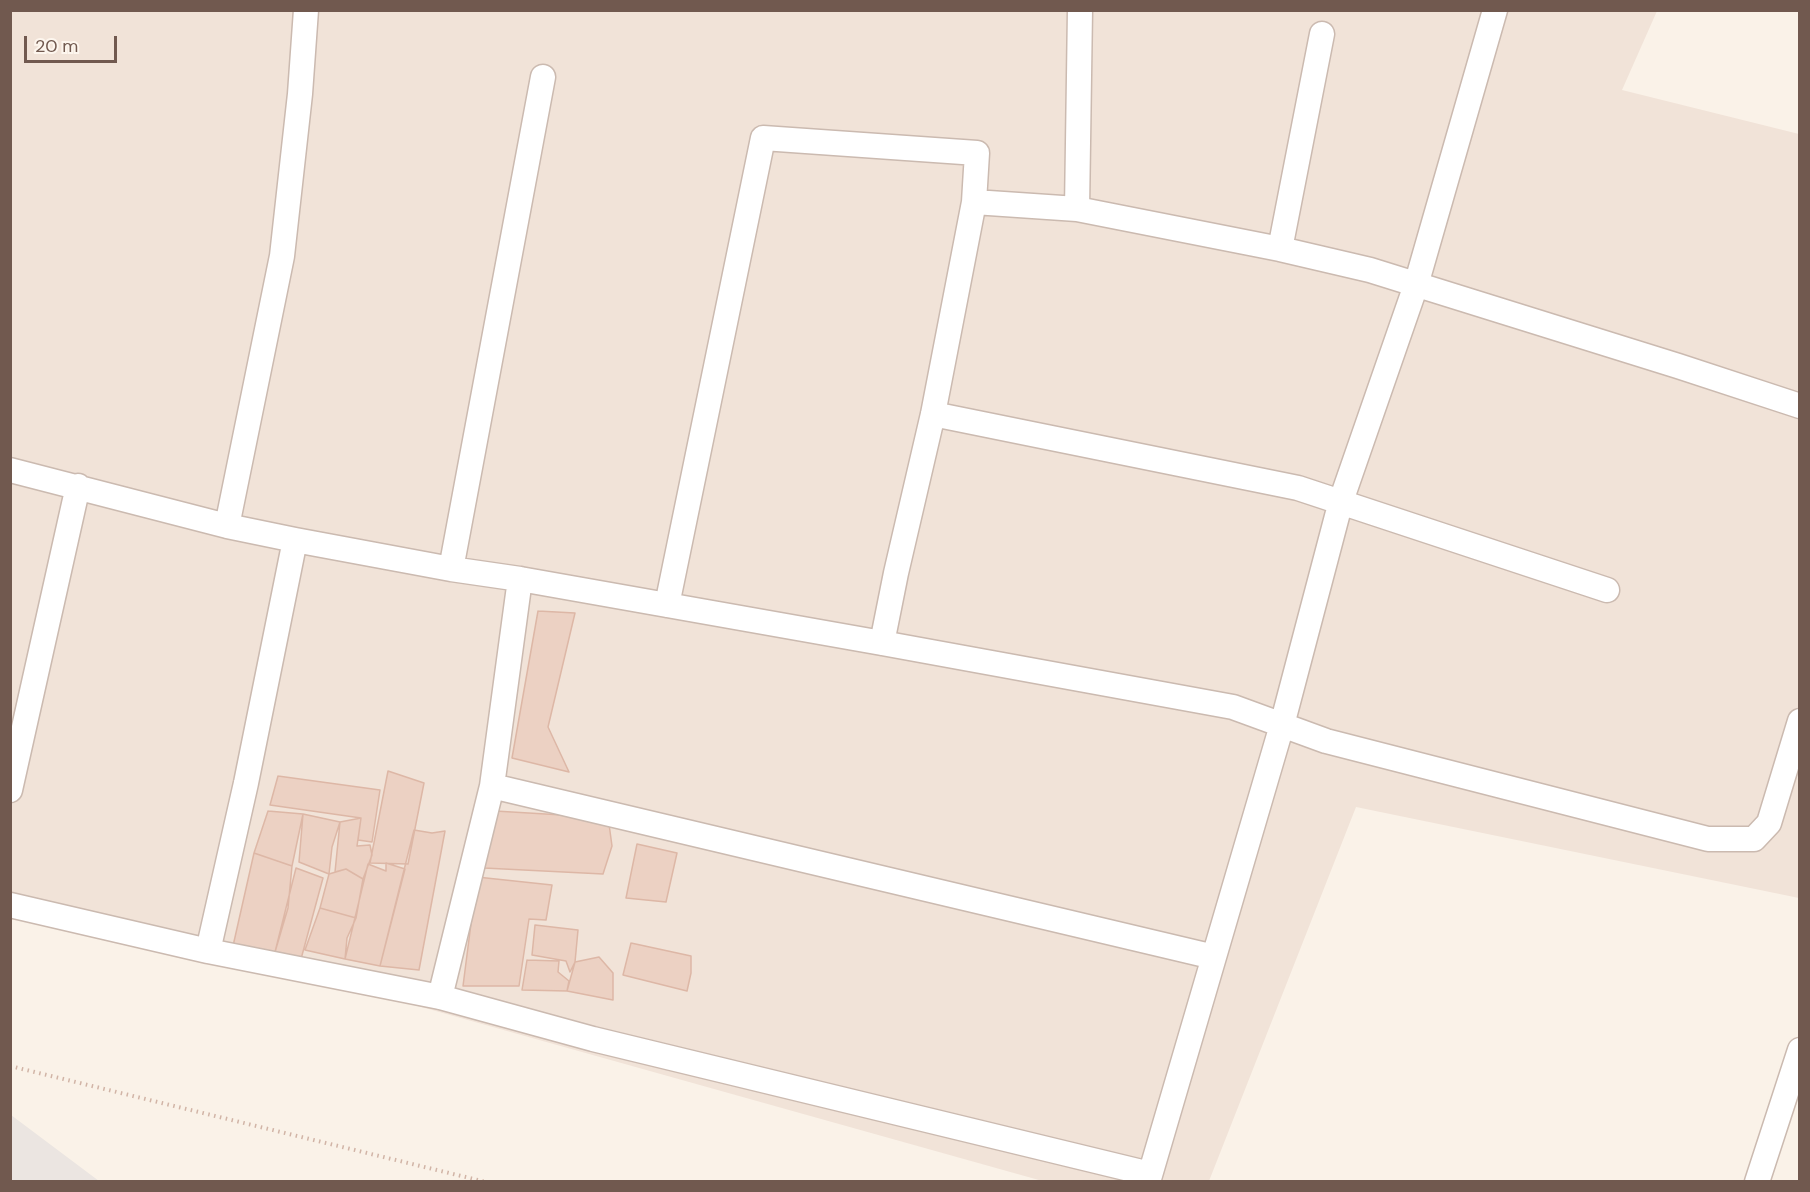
<!DOCTYPE html>
<html>
<head>
<meta charset="utf-8">
<style>
  body { margin:0 }
  #map { position:relative; width:1810px; height:1192px; overflow:hidden; background:#faf2e8; font-family:"DM Sans",sans-serif }
  canvas { display:block }
  .frame { position:absolute; inset:0; border:12px solid #71594f; pointer-events:none }
  .scale { position:absolute; left:24px; top:36px; width:93px; height:27px; box-sizing:border-box; border:3px solid #71594f; border-top:0; padding-left:8px; font-size:18px; line-height:21px; white-space:nowrap; color:#71594f; -webkit-text-stroke:4px #fdf6ee; paint-order:stroke }
</style>
</head>
<body>
<div id="map">
<canvas width="1810" height="1192"></canvas>
<div class="frame"></div>
<div class="scale">20 m</div>
</div>
<script>
const g = document.querySelector('canvas').getContext('2d');
g.lineJoin = 'round';
function fillPath(path, color) { g.fillStyle = color; g.fill(path, 'evenodd'); }
const toPath = rows => new Path2D(rows.map(r => 'M' + r).join(''));
function trace(path, color, width, dash) { g.strokeStyle = color; g.lineWidth = width; g.lineCap = dash ? 'butt' : 'round'; g.setLineDash(dash || []); g.stroke(path); }
const residential = toPath([
  [10,11,1657,11,1622,90,1799,134,1799,898,1356,807,1209,1181,1046,1182,11,892]
]);
const industrial = toPath([
  [11,1115,99,1181,11,1181]
]);
const building = toPath([
  [538,611,575,613,548,727,569,772,512,758,538,611],
  [388,771,424,783,408,864,370,863,388,771],
  [278,776,380,790,372,842,358,840,361,818,270,805,278,776],
  [268,811,303,814,292,866,254,853,268,811],
  [495,811,579,816,609,824,612,846,603,874,484,868,495,811],
  [303,814,340,822,332,847,329,874,299,862,303,814],
  [361,818,357,846,370,845,372,855,363,879,346,869,335,872,340,822,361,818],
  [414,830,432,833,445,831,419,970,380,966,414,830],
  [637,844,677,853,666,902,626,898,637,844],
  [254,853,292,866,288,908,275,952,233,946,254,853],
  [386,863,405,869,380,966,345,959,368,864,386,871,386,863],
  [296,868,323,878,301,959,275,952,296,868],
  [346,869,363,879,356,918,320,908,329,874,346,869],
  [477,877,552,885,546,920,529,919,519,986,463,986,477,877],
  [320,908,356,918,347,938,345,959,305,950,320,908],
  [535,925,578,930,575,962,570,972,566,961,532,955,535,925],
  [631,943,691,956,691,973,687,991,623,975,631,943],
  [599,957,613,973,613,1000,567,991,575,962,599,957],
  [527,960,559,961,558,972,569,981,567,991,522,990,527,960]
]);
const path = toPath([
  [10,1066,486,1182]
]);
const street = toPath([
  [974,202,1077,209,1280,249,1370,270,1678,366,1800,406],
  [1077,209,1080,10],
  [1280,249,1322,34],
  [933,414,1298,488,1607,590],
  [10,470,227,526,295,540,451,569,520,579,882,643,1233,707,1326,741,1708,839,1754,839,1769,823,1800,721],
  [227,526,282,256,300,94,306,10],
  [451,569,543,77],
  [667,605,763,138,977,153,974,202,933,414,896,573,882,643],
  [492,786,1214,957],
  [10,790,78,486],
  [10,905,208,951,440,997,593,1039,1150,1174],
  [208,951,246,783,295,540],
  [440,997,492,786,520,579],
  [1148,1182,1282,725,1341,501,1416,285,1495,10],
  [1757,1182,1800,1050]
]);
fillPath(residential, '#f1e3d8');
fillPath(industrial, '#ebe5e1');
fillPath(building, '#ecd1c3');
trace(building, '#ddb7a6', 1.5);
trace(street, '#cbbab0', 27);
trace(path, '#d1b4a6', 4, [1.5, 4.5]);
trace(street, '#fff', 24);
</script>
</body>
</html>
